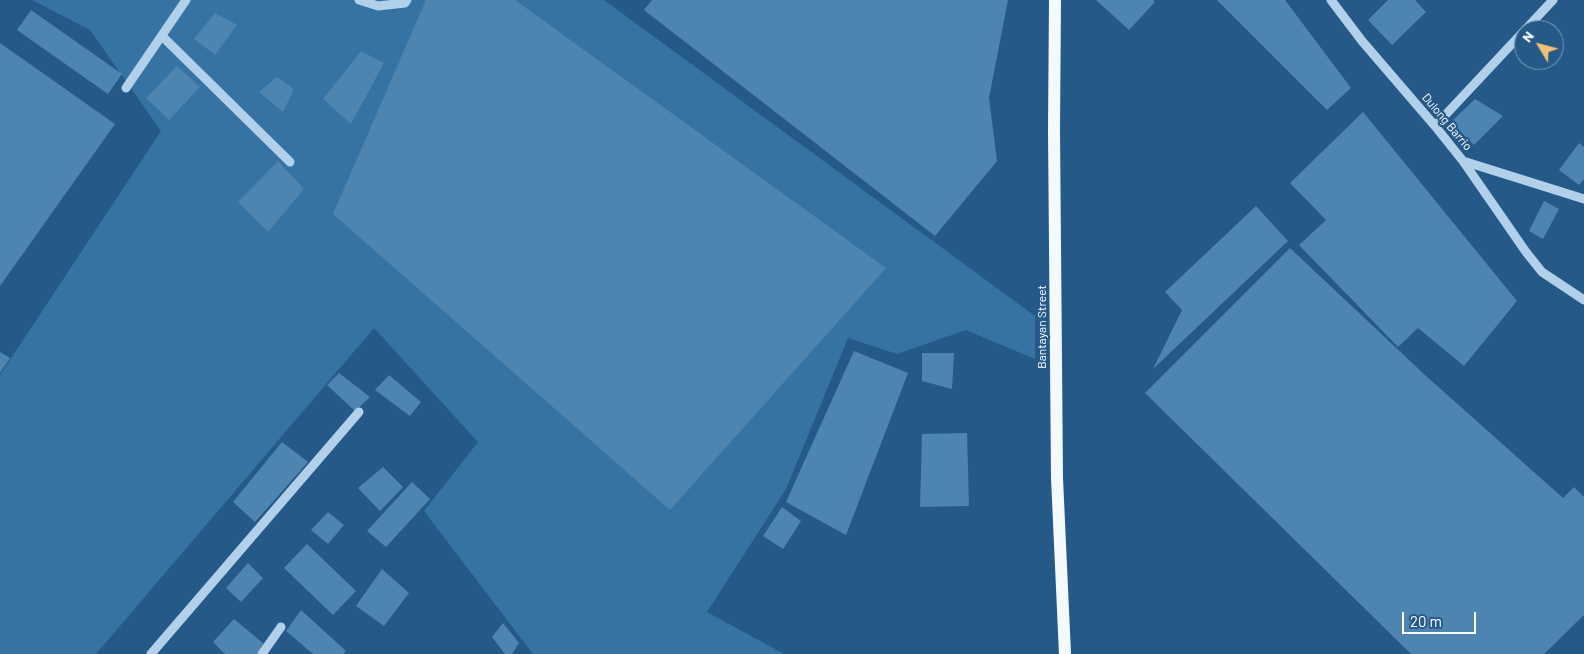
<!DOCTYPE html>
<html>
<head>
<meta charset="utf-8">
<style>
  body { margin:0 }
  #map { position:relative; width:1584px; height:654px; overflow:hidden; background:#255a88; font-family:Barlow,sans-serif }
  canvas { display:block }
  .north { position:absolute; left:1514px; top:20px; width:50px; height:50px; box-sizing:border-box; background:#255a88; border:1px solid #7c9cb8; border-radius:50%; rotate:307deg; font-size:14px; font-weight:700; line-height:20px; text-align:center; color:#fff }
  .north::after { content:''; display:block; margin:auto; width:18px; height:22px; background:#f3c175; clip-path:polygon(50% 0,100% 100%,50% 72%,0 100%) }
  .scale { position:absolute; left:1402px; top:612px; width:74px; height:22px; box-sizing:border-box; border:2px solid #fff; border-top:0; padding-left:6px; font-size:15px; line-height:18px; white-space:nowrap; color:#fff; -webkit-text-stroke:4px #255a88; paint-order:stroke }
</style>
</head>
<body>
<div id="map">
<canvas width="1584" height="654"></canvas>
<div class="north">N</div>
<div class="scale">20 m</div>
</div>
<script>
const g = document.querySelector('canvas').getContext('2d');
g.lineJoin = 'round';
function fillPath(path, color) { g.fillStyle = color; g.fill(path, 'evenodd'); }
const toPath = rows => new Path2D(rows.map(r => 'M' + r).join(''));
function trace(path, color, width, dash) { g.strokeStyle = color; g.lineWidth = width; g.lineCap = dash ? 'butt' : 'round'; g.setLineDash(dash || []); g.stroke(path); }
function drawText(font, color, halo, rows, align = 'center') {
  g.font = font + ' Barlow,sans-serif'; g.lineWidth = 4.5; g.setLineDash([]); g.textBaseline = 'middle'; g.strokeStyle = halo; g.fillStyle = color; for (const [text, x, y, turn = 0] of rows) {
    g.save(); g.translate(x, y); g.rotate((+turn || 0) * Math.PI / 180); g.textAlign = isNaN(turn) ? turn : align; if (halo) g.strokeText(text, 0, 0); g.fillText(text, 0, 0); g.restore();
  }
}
const green = toPath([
  [32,0,604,0,1035,316,1035,359,966,330,897,354,848,338,786,489,707,612,784,654,533,654,424,511,478,442,374,328,96,654,0,654,0,375,161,131,90,30]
]);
const building = toPath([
  [426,0,515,0,886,268,670,510,333,214],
  [652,0,1008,0,989,98,997,161,935,236,644,10],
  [1096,0,1153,0,1155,2,1129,30],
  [1217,0,1285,0,1351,88,1327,110],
  [1388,0,1415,0,1426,12,1392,45,1368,20],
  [31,10,122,74,108,94,17,30],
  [215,13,237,25,215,55,194,39],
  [0,43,115,124,0,286],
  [361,51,384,63,351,124,323,99],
  [177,66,200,87,169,120,146,98],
  [277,77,294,89,283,112,259,92],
  [1475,99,1503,116,1474,145,1451,122],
  [1363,112,1517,301,1464,366,1418,328,1398,347,1299,245,1326,220,1290,183],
  [1579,143,1584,147,1584,179,1579,185,1559,170],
  [278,161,304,189,268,232,238,202],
  [1544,201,1559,209,1543,239,1529,231],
  [1256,206,1288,241,1153,369,1182,310,1165,292],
  [1290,248,1425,375,1563,498,1574,487,1584,497,1584,615,1544,654,1411,654,1145,393],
  [854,351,908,373,846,535,786,502],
  [0,352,10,358,0,373],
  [922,353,954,353,952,389,922,381],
  [339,373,370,397,355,411,327,385],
  [389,375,421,402,410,416,375,390],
  [967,433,969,506,920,507,922,434],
  [282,442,308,462,255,522,233,502],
  [383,467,403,487,380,511,358,488],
  [412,482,430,499,386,547,367,531],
  [782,507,801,521,783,549,763,536],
  [328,512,344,525,328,544,311,530],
  [307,544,356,591,333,615,284,568],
  [248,563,263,578,241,602,226,588],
  [382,569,409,593,384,626,356,606],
  [301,610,346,651,343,654,313,654,286,631],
  [234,619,264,644,257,654,225,654,213,642],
  [503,623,519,643,512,654,505,654,492,637]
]);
const minor = toPath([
  [359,0,378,6,405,3,407,0],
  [1331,0,1362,41,1435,126,1463,161,1584,199],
  [1525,30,1553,0],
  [162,36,290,162],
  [126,88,186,0],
  [1435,126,1524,31],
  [1463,161,1526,252,1542,272,1584,300],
  [151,654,359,412],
  [262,654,281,627]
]);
const major = toPath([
  [1055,0,1054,130,1057,478,1065,654]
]);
const streetNames = [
  ["Dulong Barrio",1447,122,50],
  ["Bantayan Street",1042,327,-90]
];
fillPath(green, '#3673a3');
fillPath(building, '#4d84b0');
trace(minor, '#b1d0e9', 9);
trace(major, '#f4f9fe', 12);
drawText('12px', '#fff', '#255a88', streetNames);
</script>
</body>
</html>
